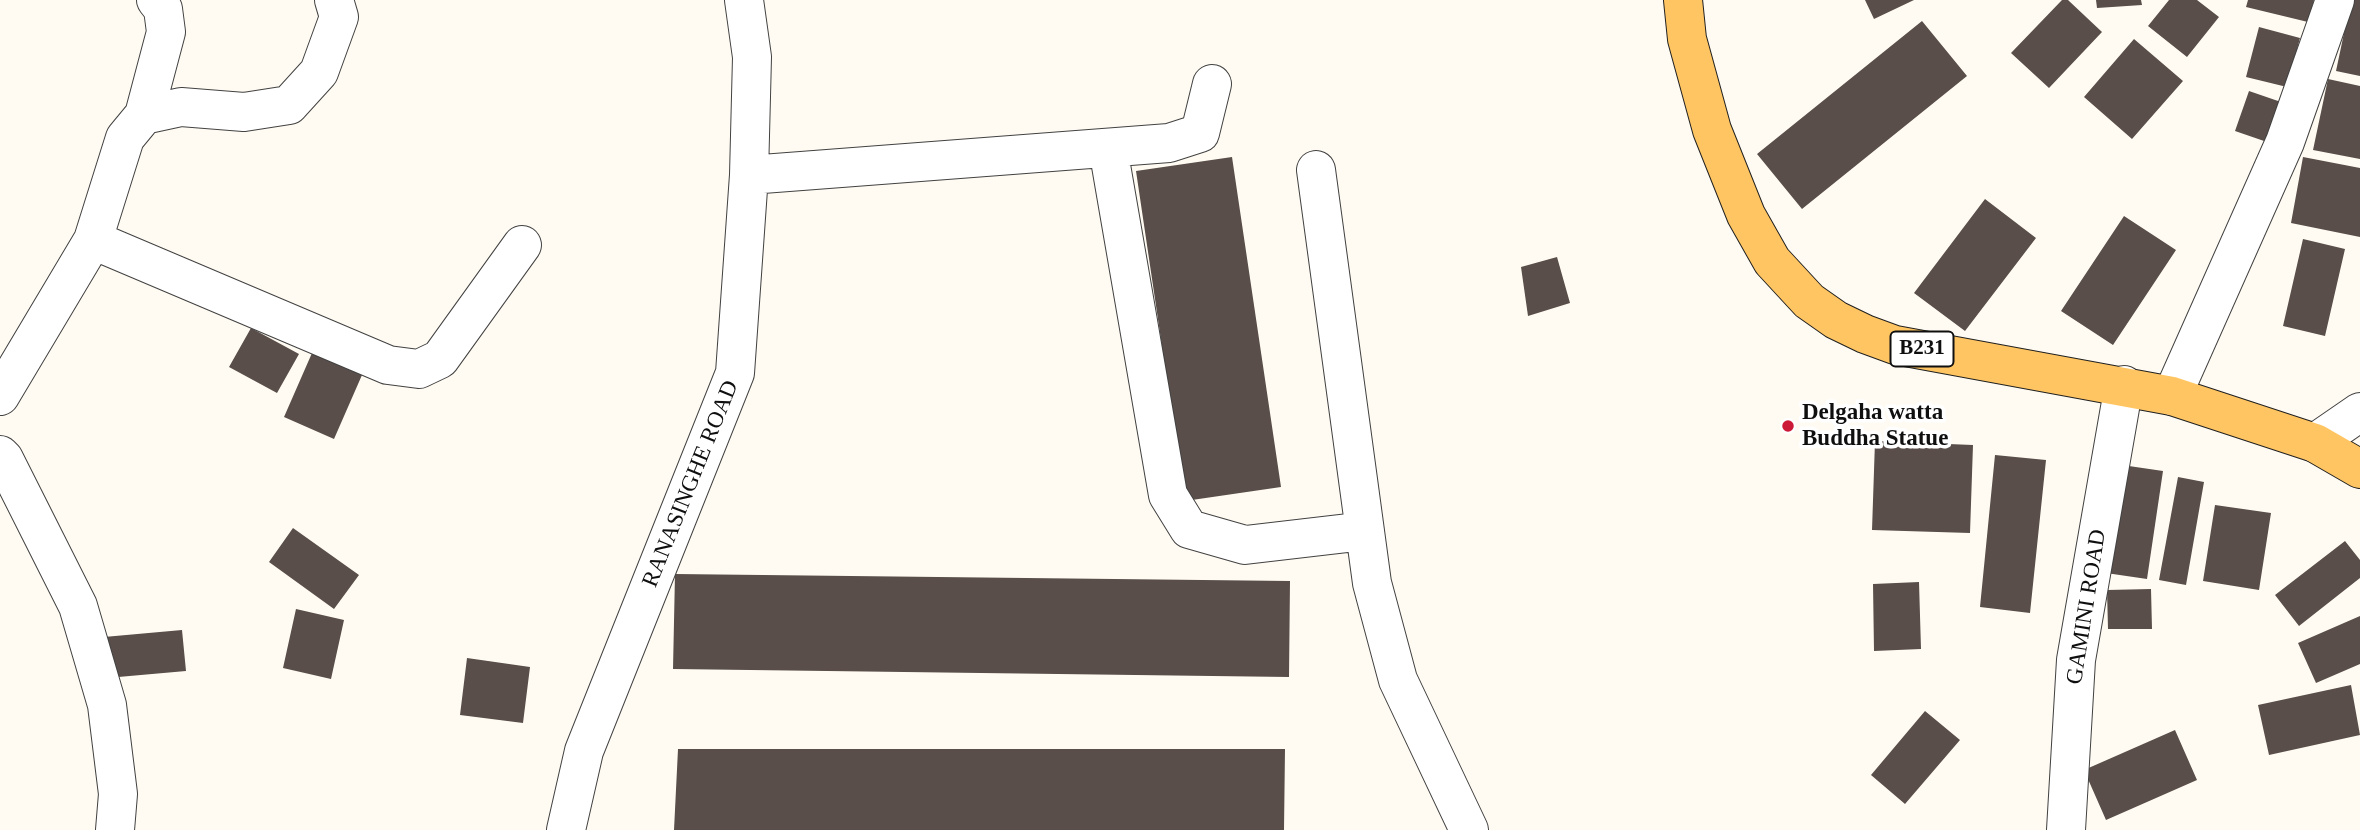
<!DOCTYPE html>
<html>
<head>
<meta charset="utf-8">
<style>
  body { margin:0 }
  canvas { display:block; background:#fffbf2 }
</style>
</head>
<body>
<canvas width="2360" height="830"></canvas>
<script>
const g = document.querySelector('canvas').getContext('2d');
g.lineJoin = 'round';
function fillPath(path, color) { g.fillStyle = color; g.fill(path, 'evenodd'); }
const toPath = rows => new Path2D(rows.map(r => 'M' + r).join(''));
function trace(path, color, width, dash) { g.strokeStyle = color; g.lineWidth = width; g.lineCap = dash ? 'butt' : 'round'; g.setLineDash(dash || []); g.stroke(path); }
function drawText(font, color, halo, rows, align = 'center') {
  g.font = font + ' Georgia,serif'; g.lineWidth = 7; g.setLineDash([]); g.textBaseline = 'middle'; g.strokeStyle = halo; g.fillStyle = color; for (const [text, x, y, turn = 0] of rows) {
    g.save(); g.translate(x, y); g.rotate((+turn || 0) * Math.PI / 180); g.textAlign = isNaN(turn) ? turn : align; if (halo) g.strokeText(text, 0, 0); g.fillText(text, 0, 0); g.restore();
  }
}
const building = toPath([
  [1865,0,1914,0,1874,19],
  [2062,0,2068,0,2102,32,2049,88,2011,53],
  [2096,0,2141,0,2142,5,2097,8],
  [2169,0,2197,0,2219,17,2187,57,2148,26],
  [2248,0,2314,0,2308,22,2246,7],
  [2351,0,2360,0,2360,76,2336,71],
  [1922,21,1967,76,1802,209,1757,154],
  [2259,27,2300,38,2287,87,2246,77],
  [2134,39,2183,81,2132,139,2084,97],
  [2328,79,2360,86,2360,159,2313,150],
  [2249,91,2281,102,2267,142,2235,131],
  [1232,157,1281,487,1185,501,1136,171],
  [2303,157,2360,168,2360,237,2291,223],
  [1985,199,2036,238,1965,331,1914,293],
  [2124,216,2176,250,2113,345,2061,311],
  [2303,239,2345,249,2325,336,2283,326],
  [1557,257,1570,303,1528,316,1521,267],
  [251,328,299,354,277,393,229,367],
  [312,353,362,375,334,439,284,417],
  [1875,441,1973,445,1970,533,1872,530],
  [1995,455,2046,460,2030,613,1980,607],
  [2122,465,2163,471,2147,579,2106,573],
  [2178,477,2204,482,2186,585,2159,580],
  [2215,505,2271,513,2259,590,2203,581],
  [293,528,359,575,334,609,269,562],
  [2345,541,2360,560,2360,578,2299,626,2275,595],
  [675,574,1290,581,1289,677,673,669],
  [1919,582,1921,649,1874,651,1873,584],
  [2151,589,2152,629,2108,629,2107,590],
  [296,609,344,620,331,679,283,668],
  [2360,616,2360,664,2316,683,2298,643],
  [182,630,186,671,107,678,104,637],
  [467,658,530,667,523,723,460,715],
  [2351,685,2360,735,2269,755,2258,705],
  [1925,711,1960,740,1905,804,1871,775],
  [2175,730,2197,780,2106,820,2084,770],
  [678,749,1285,749,1284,830,674,830]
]);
const minor = toPath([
  [144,115,166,32,163,9,156,0],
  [1108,148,1168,495,1189,529,1245,545,1365,531],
  [1316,170,1372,583,1398,680,1469,830],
  [749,175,1169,143,1200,133,1212,84],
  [93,240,388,365,419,369,440,359,522,245],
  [0,396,93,240,125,138,144,115,181,107,244,112,289,105,319,72,339,17,334,0],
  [2172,396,2285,142,2335,0],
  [2315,443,2360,412],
  [0,455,4,459,78,606,107,705,118,794,115,830],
  [566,830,584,751,735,373,749,175,752,57,744,0],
  [2066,830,2076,660,2124,385]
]);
const major = toPath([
  [1683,0,1687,39,1712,130,1746,215,1772,261,1809,301,1836,320,1865,334,1895,345,2172,396,2315,443,2360,469]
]);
const markers = [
  [1788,426,7,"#cd1938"]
];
const shields = [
  [1922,349,63]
];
const shieldNames = [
  ["B231",1922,349]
];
const poiNames = [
  ["Delgaha watta",1802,413],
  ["Buddha Statue",1802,439]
];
const streetNames = [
  ["RANASINGHE ROAD",691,484,-68],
  ["GAMINI ROAD",2087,607,-81]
];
fillPath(building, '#594e4a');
trace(minor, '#424242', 40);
trace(major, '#202020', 40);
trace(minor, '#fff', 38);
trace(major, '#ffc562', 38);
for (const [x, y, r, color] of markers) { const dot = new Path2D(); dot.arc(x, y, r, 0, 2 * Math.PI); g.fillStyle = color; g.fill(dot); trace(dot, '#fff', 2.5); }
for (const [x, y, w] of shields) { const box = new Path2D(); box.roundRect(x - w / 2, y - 17.5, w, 35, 5); g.fillStyle = '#fff'; g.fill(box); trace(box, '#0f0f0f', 2); }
drawText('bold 21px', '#0f0f0f', null, shieldNames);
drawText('bold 23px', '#0f0f0f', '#fff', poiNames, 'left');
drawText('23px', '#0f0f0f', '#fff', streetNames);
</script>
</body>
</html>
